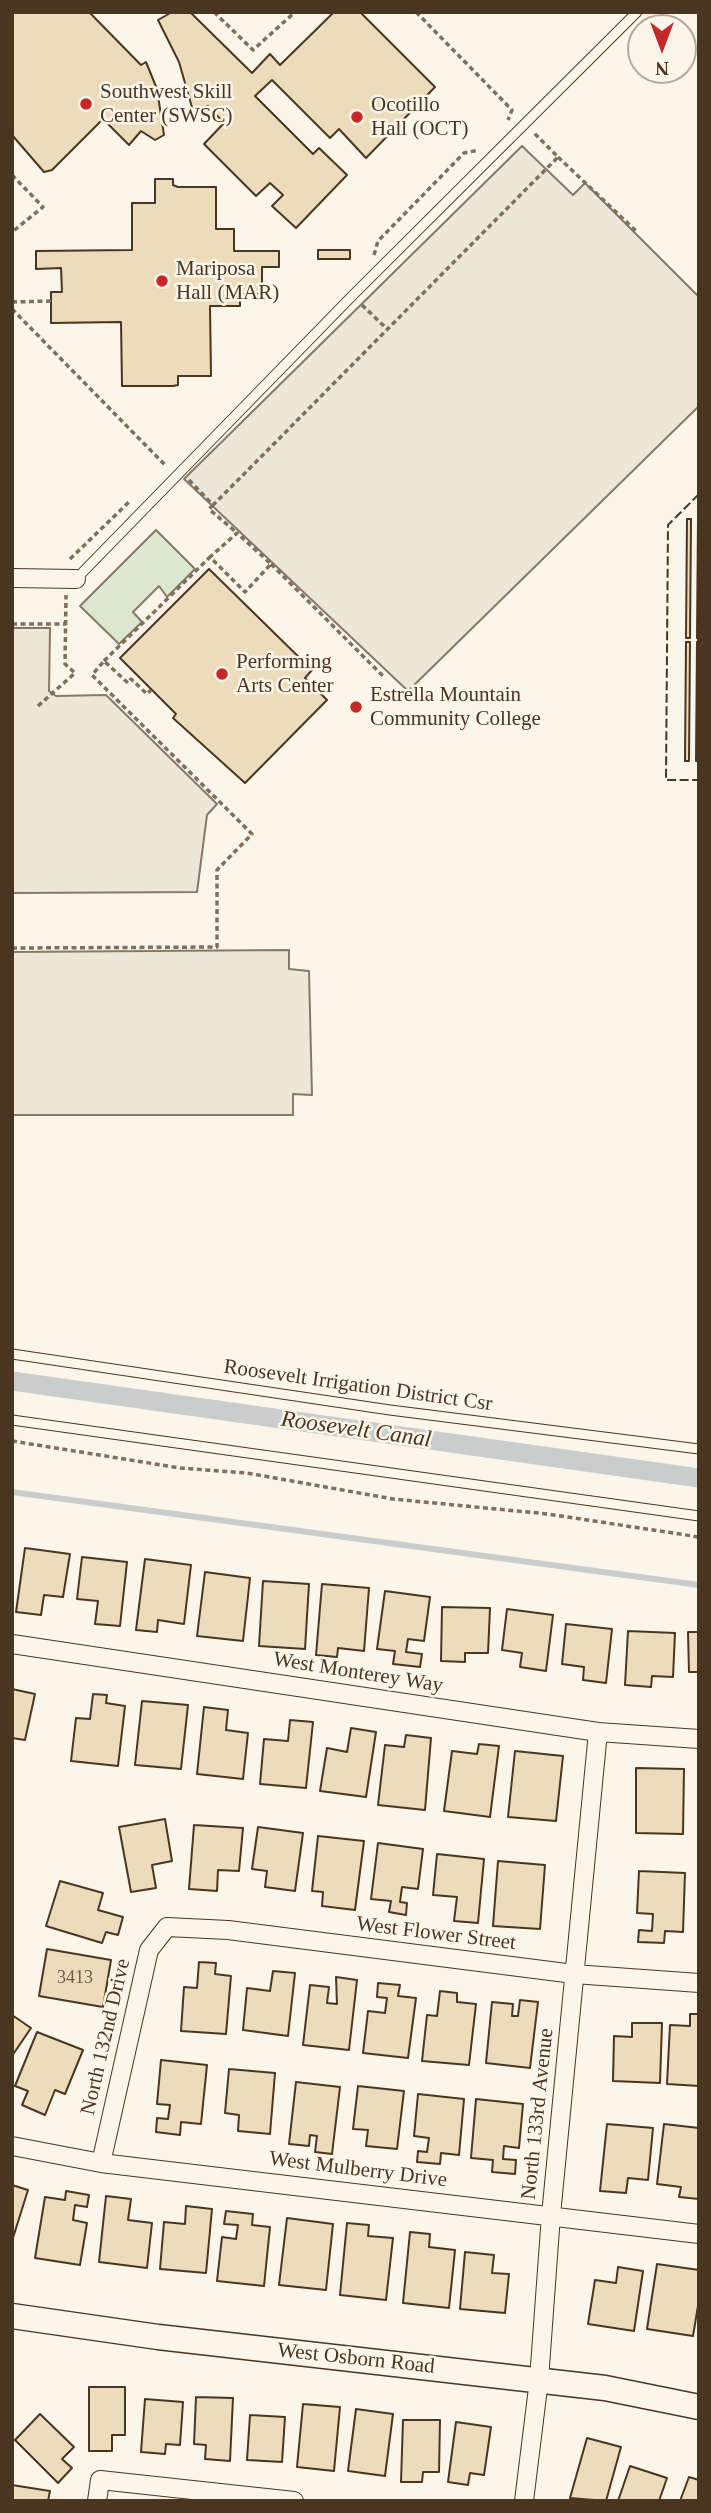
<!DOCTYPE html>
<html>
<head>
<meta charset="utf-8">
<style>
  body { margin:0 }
  #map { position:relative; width:711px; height:2513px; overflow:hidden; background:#fbf6e9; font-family:Georgia,serif }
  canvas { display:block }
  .frame { position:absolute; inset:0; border:14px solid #4a3520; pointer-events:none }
  .north { position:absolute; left:627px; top:14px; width:70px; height:70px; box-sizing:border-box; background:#fbf6e9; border:2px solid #b4a999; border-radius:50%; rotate:180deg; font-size:19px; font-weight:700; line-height:28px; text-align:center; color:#4a3520 }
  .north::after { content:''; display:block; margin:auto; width:24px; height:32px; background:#c62828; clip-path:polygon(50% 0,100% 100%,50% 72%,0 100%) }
</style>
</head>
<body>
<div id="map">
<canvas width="711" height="2513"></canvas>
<div class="frame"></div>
<div class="north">N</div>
</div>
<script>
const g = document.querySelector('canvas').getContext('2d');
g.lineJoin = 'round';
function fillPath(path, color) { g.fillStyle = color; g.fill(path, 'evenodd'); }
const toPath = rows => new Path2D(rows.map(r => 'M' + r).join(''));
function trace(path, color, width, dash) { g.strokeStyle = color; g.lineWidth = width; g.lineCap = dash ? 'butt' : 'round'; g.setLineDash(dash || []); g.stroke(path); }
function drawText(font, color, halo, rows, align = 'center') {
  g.font = font + ' Georgia,serif'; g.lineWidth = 5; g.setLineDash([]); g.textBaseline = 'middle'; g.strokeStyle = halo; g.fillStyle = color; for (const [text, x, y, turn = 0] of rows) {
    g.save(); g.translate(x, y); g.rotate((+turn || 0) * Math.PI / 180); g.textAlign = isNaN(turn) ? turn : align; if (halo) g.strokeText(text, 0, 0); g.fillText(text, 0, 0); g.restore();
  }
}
const green = toPath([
  [156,530,195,569,167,597,159,586,133,612,142,622,119,644,80,606,156,530]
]);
const parking = toPath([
  [522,146,573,195,585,183,699,297,699,406,408,691,184,479,522,146],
  [12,628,50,628,49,691,56,696,106,695,217,804,207,815,197,892,12,893,12,628],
  [289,950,289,969,309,971,312,1095,293,1094,293,1115,12,1115,12,952,289,950]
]);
const stream = toPath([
  [12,1492,699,1585]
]);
const canal = toPath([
  [12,1381,699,1478]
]);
const building = toPath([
  [12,12,89,12,141,65,146,62,157,89,164,135,155,140,141,131,129,145,103,119,52,170,44,172,12,135,12,12],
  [172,12,190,12,252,73,270,54,280,65,334,12,360,12,435,87,366,158,339,129,330,138,272,80,255,96,313,154,319,148,347,175,296,228,272,206,283,195,270,183,256,196,204,144,224,123,208,106,193,111,179,62,158,20,172,12],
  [155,179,173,179,173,185,178,187,216,187,216,229,234,229,234,251,279,251,279,267,262,267,262,294,240,294,240,306,210,306,211,376,178,376,178,385,173,386,122,386,121,322,51,323,51,292,62,292,61,268,36,269,36,251,132,250,132,203,155,203,155,179],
  [318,250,350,250,350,259,318,259,318,250],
  [687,519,691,519,690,638,686,638,687,519],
  [698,519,699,638,697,638,698,519],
  [209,569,312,670,305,678,327,700,245,783,173,718,176,714,120,658,209,569],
  [686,642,690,642,689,761,685,761,686,642],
  [697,642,699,642,699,761,696,761,697,642],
  [25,1548,70,1554,63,1597,44,1595,41,1615,16,1612,25,1548],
  [82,1557,127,1562,120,1626,95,1624,98,1601,77,1599,82,1557],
  [145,1559,191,1565,184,1624,158,1620,157,1632,136,1630,145,1559],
  [205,1572,250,1578,243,1641,197,1636,205,1572],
  [263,1581,309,1584,305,1649,259,1646,263,1581],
  [322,1584,369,1588,364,1651,338,1648,337,1657,316,1655,322,1584],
  [385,1591,430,1597,424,1641,408,1639,406,1652,422,1654,420,1667,393,1664,395,1651,377,1649,385,1591],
  [442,1607,490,1608,488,1653,465,1653,465,1662,441,1661,442,1607],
  [507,1609,553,1615,546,1671,520,1667,522,1653,502,1650,507,1609],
  [566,1624,612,1629,606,1683,583,1680,584,1667,562,1664,566,1624],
  [628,1631,675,1633,673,1677,652,1676,651,1687,625,1685,628,1631],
  [688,1632,699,1632,699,1672,689,1672,688,1632],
  [12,1689,35,1694,25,1740,12,1738,12,1689],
  [93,1694,107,1695,106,1703,125,1706,118,1766,71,1761,76,1718,90,1719,93,1694],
  [142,1701,188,1705,181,1769,135,1765,142,1701],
  [204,1707,228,1710,226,1730,248,1733,243,1779,197,1774,204,1707],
  [290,1720,313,1722,306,1788,260,1784,264,1739,288,1741,290,1720],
  [351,1728,376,1732,366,1797,320,1791,327,1748,347,1752,351,1728],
  [406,1735,431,1738,425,1810,378,1805,385,1745,404,1747,406,1735],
  [479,1744,499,1746,490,1817,444,1811,452,1751,477,1754,479,1744],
  [515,1751,563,1756,556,1821,508,1817,515,1751],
  [636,1768,684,1769,683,1834,636,1833,636,1768],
  [165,1819,172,1861,152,1865,156,1888,131,1892,119,1827,165,1819],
  [194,1825,243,1828,239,1871,218,1870,217,1891,189,1889,194,1825],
  [258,1827,303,1833,295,1891,265,1887,267,1871,252,1869,258,1827],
  [318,1836,364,1841,355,1910,322,1906,323,1892,312,1891,318,1836],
  [378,1843,423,1849,418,1889,402,1887,400,1902,407,1903,406,1915,389,1912,391,1901,371,1899,378,1843],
  [437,1854,484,1859,478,1923,454,1921,457,1897,433,1895,437,1854],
  [498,1861,545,1865,540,1929,493,1926,498,1861],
  [639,1871,685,1873,683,1932,665,1931,664,1943,638,1942,639,1930,652,1931,653,1914,637,1913,639,1871],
  [60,1881,103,1893,98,1910,123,1917,118,1935,106,1932,102,1943,46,1926,60,1881],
  [47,1949,111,1960,103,2007,39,1996,47,1949],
  [199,1962,216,1963,215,1974,231,1976,226,2034,181,2031,184,1987,197,1988,199,1962],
  [273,1971,295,1973,288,2036,243,2030,247,1988,270,1991,273,1971],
  [336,1977,357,1980,349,2050,303,2045,310,1985,329,1987,327,2003,337,2004,336,1977],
  [378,1983,400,1985,398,1996,416,1998,408,2058,363,2053,368,2011,385,2013,387,1998,377,1997,378,1983],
  [440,1991,457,1993,457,2002,476,2004,469,2065,422,2061,427,2015,437,2016,440,1991],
  [520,2000,538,2002,530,2068,486,2063,492,2002,513,2004,512,2016,518,2016,520,2000],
  [690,2014,699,2014,699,2086,667,2084,670,2025,690,2026,690,2014],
  [12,2015,31,2028,12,2056,12,2015],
  [632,2023,662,2023,660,2083,613,2081,614,2036,632,2037,632,2023],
  [37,2032,83,2050,65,2094,55,2090,45,2115,22,2105,28,2091,15,2086,37,2032],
  [161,2060,207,2065,201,2124,181,2122,180,2135,156,2132,157,2118,168,2119,170,2105,157,2104,161,2060],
  [229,2069,275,2073,270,2134,238,2131,239,2115,225,2113,229,2069],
  [296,2082,340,2087,332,2154,315,2152,317,2136,310,2135,309,2146,289,2144,296,2082],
  [358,2086,404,2091,397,2149,366,2146,368,2130,353,2129,358,2086],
  [418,2094,464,2099,459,2155,441,2153,440,2164,417,2162,418,2151,427,2152,429,2138,414,2136,418,2094],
  [476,2099,523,2104,519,2148,504,2146,503,2159,516,2160,515,2174,492,2172,493,2160,471,2158,476,2099],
  [607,2124,653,2128,648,2180,628,2178,626,2193,600,2191,607,2124],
  [664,2124,699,2128,699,2199,679,2197,681,2187,657,2184,664,2124],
  [12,2185,28,2190,12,2241,12,2185],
  [66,2191,89,2195,87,2207,75,2205,73,2220,87,2223,80,2265,35,2258,45,2197,65,2200,66,2191],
  [106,2196,131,2199,128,2220,152,2223,147,2268,99,2262,106,2196],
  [186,2206,212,2209,206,2273,160,2269,164,2222,185,2224,186,2206],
  [226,2211,253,2214,252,2225,270,2227,264,2286,217,2281,222,2237,236,2239,238,2225,224,2224,226,2211],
  [287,2218,333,2224,326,2290,279,2285,287,2218],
  [347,2223,369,2225,368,2236,393,2238,386,2300,340,2295,347,2223],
  [410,2232,430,2234,429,2247,455,2250,449,2308,403,2303,410,2232],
  [465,2252,494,2255,492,2273,509,2274,505,2313,460,2309,465,2252],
  [657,2264,699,2270,699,2300,693,2336,647,2329,657,2264],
  [618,2267,643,2271,634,2331,588,2324,595,2280,616,2283,618,2267],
  [89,2387,125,2387,125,2435,112,2435,112,2451,89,2451,89,2387],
  [196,2397,233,2398,230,2461,205,2459,206,2445,194,2444,196,2397],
  [145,2399,183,2402,180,2445,166,2444,165,2454,141,2452,145,2399],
  [303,2404,340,2407,334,2471,297,2467,303,2404],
  [356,2409,393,2414,385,2476,348,2471,356,2409],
  [40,2414,74,2447,62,2459,72,2468,58,2483,15,2440,40,2414],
  [250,2415,285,2417,282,2462,247,2460,250,2415],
  [403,2420,440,2420,439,2472,423,2472,422,2482,401,2482,403,2420],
  [456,2422,491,2427,484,2475,470,2473,468,2485,448,2482,456,2422],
  [587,2438,621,2447,606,2501,570,2498,587,2438],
  [630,2466,667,2478,659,2501,618,2501,630,2466],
  [689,2477,699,2480,699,2501,680,2501,689,2477],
  [12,2485,50,2491,48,2501,12,2501,12,2485]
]);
const path = toPath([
  [214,12,253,50,295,12],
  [416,12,512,110,508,120],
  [558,157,636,231],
  [12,175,43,207,12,232],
  [374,255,378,241,464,153,479,150],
  [12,302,51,301],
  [362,305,386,328],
  [12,309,166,466],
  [189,480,213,505,248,470,558,157,533,132],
  [213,505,209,509,237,533],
  [70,559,129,502],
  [271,564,383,676],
  [12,624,66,624],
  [104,661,210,557,245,592,271,564,237,533,210,557],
  [38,706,75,673,65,664,66,595],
  [12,948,217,947,217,870,252,834,92,675,104,661,128,683,131,679,147,694,151,690],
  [12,1441,180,1468,247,1473,393,1499,548,1514,699,1537]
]);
const lane = toPath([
  [76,579,352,296,637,12],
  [12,1354,390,1410,699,1449],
  [12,1420,699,1516]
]);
const street = toPath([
  [12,578,76,579],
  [12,1644,598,1732,699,1739],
  [12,2146,101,2163,699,2234],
  [101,2163,149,1950,167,1927,228,1930,574,1974,699,1983],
  [97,2501,100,2480,294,2501],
  [524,2501,539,2380,551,2215,598,1732]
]);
const secondary = toPath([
  [12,2316,158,2337,605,2388,699,2407]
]);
const fence = toPath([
  [699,494,668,525,666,780,699,780]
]);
const markers = [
  [86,104,7,"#c62828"],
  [357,117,7,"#c62828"],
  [162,281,7,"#c62828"],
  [222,674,7,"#c62828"],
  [356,707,7,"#c62828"]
];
const numberNames = [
  ["3413",75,1978]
];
const poiNames = [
  ["Southwest Skill",100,92],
  ["Center (SWSC)",100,116],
  ["Ocotillo",371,105],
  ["Hall (OCT)",371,129],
  ["Mariposa",176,269],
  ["Hall (MAR)",176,293],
  ["Performing",236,662],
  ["Arts Center",236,686],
  ["Estrella Mountain",370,695],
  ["Community College",370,719]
];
const streetNames = [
  ["Roosevelt Irrigation District Csr",358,1386,8],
  ["West Monterey Way",358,1673,9],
  ["West Flower Street",436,1934,7],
  ["North 132nd Drive",106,2037,-77],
  ["North 133rd Avenue",538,2114,-84],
  ["West Mulberry Drive",358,2170,7],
  ["West Osborn Road",356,2359,6]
];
const waterNames = [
  ["Roosevelt Canal",356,1430,8]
];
fillPath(green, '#dce7d0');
trace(green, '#887966', 2);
fillPath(parking, '#ede7d9');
trace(parking, '#887966', 2);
trace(stream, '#c9cecd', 6);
trace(canal, '#c9cecd', 19);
fillPath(building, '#ecdcbc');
trace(building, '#4a3520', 2);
trace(lane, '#4a3520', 11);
trace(street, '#4a3520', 20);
trace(secondary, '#4a3520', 27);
trace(path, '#7f6f5c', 3.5, [5, 3.5]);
trace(lane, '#fbf6e9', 9);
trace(street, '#fbf6e9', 18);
trace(secondary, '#fbf6e9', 24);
trace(fence, '#4a3520', 2, [9, 3.5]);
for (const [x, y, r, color] of markers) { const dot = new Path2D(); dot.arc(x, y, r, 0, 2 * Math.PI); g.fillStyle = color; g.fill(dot); trace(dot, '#fbf6e9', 2.5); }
drawText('18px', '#725f47', null, numberNames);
drawText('21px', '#4a3520', '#fbf6e9', poiNames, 'left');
drawText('21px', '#4a3520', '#fbf6e9', streetNames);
drawText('italic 23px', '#4a3520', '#fbf6e9', waterNames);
</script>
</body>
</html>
